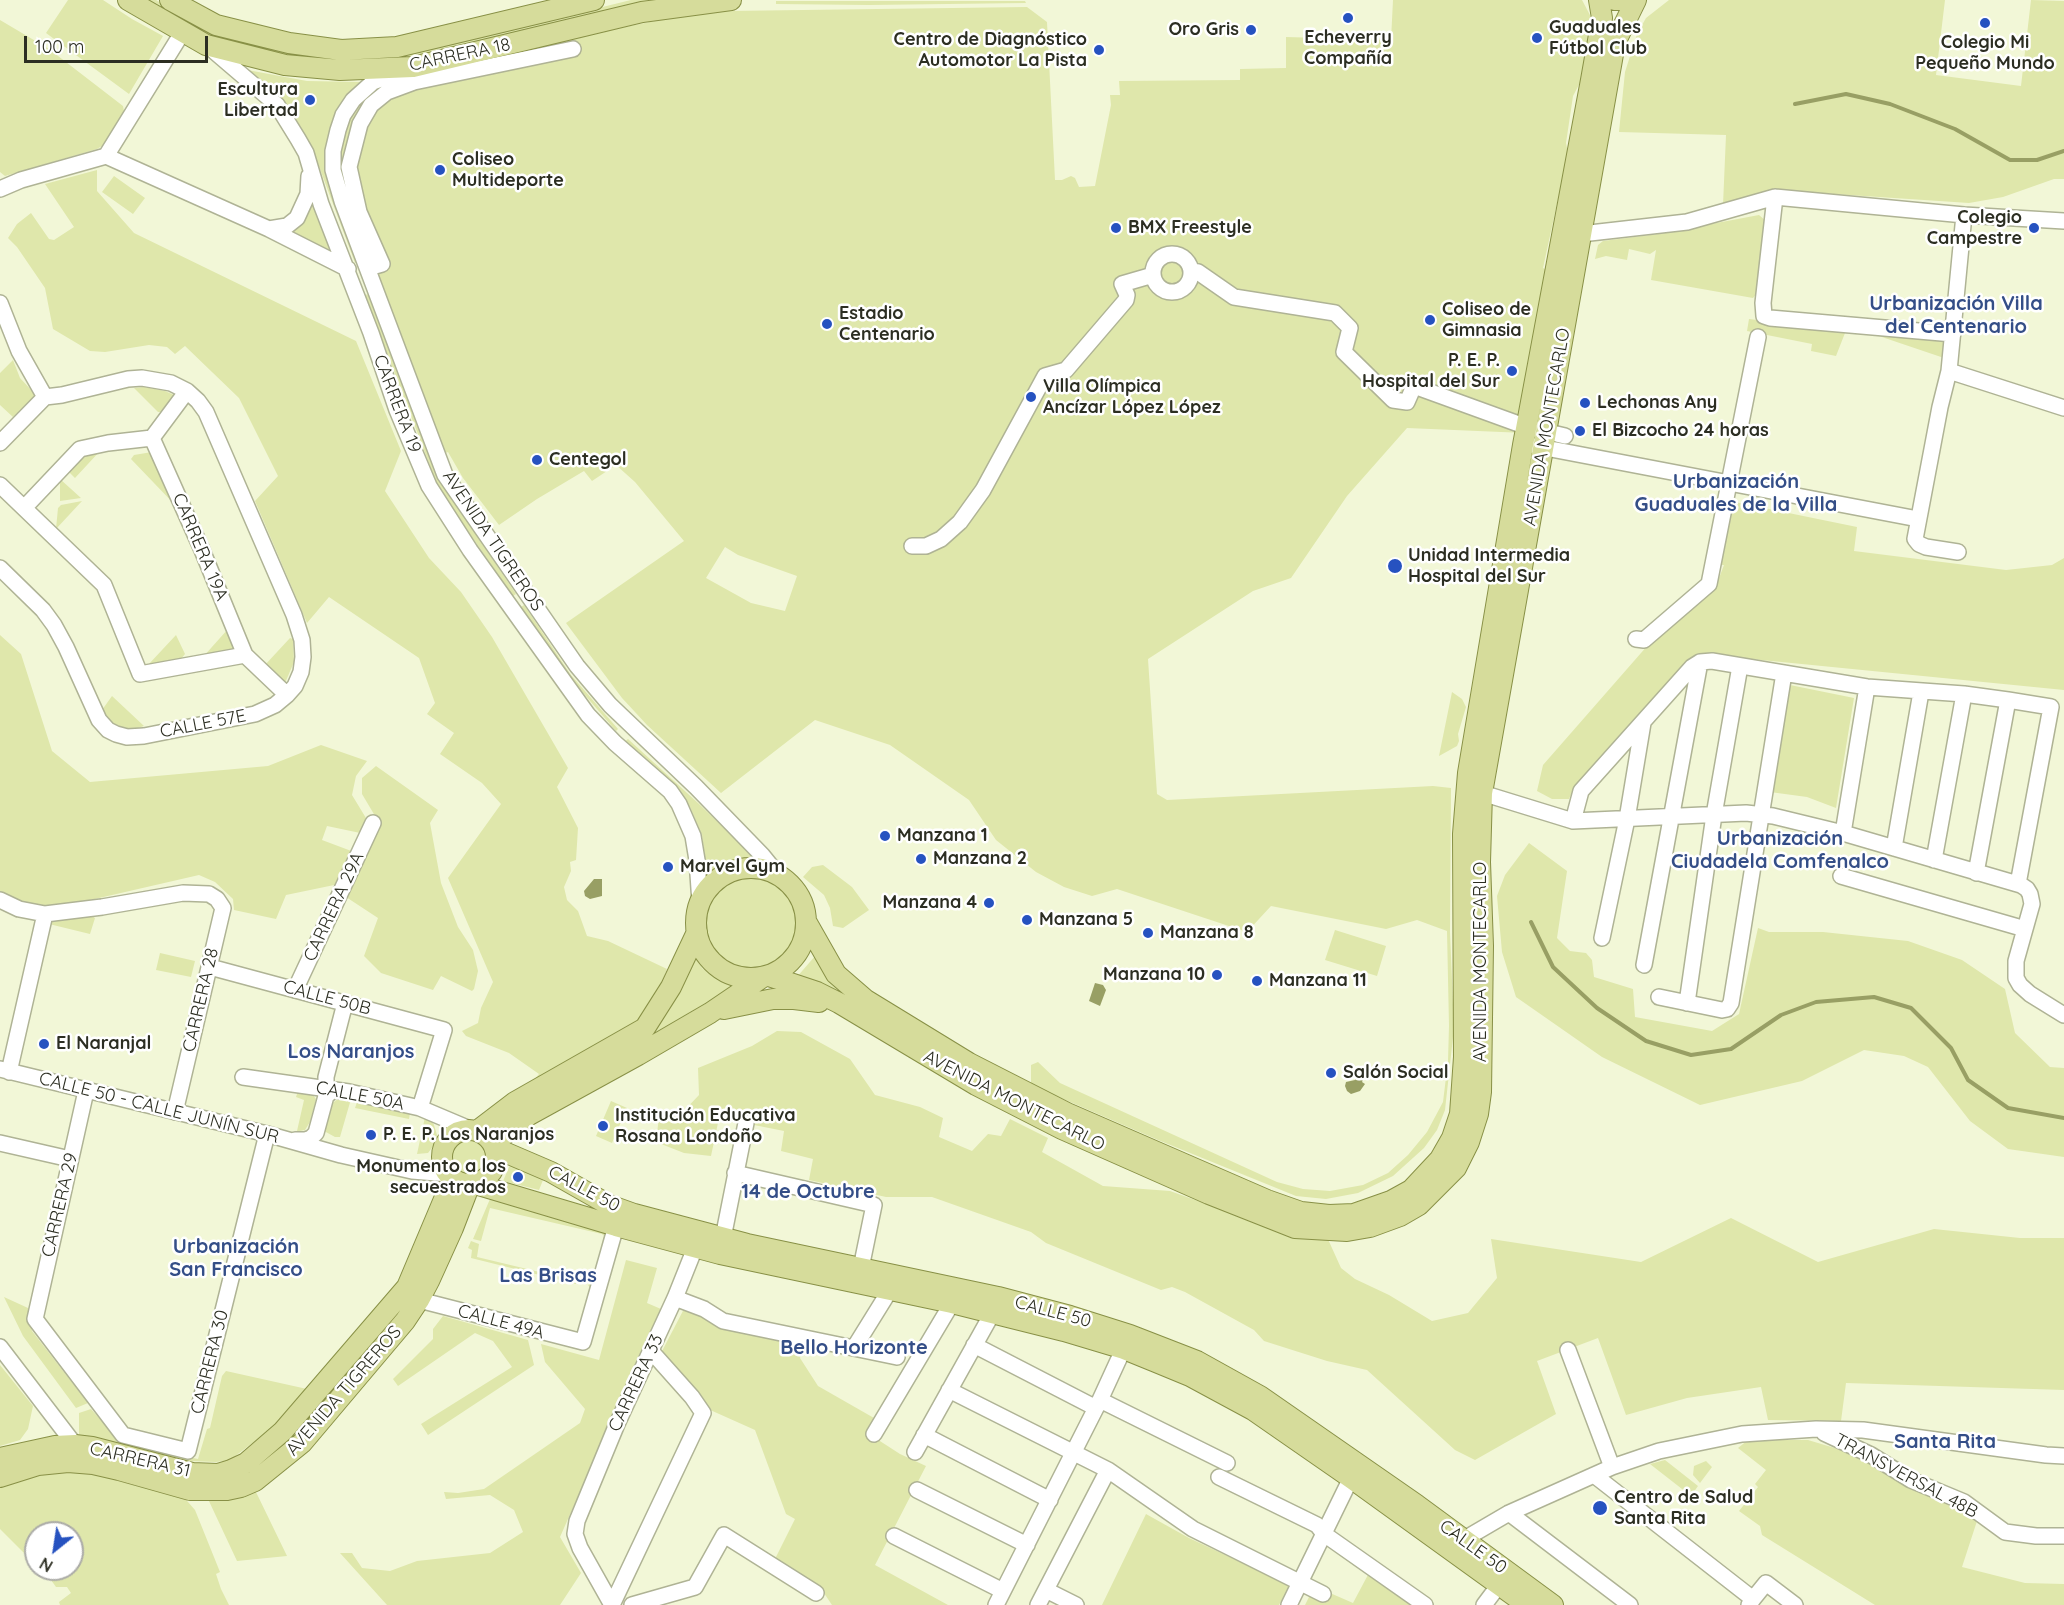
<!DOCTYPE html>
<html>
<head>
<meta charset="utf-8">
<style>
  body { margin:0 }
  #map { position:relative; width:2064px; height:1605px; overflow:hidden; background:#f2f7d7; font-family:Quicksand,sans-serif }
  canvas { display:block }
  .north { position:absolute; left:24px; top:1521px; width:60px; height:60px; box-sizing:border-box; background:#fff; border:2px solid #ababa7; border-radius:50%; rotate:210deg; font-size:16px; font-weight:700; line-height:24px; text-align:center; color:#2c2e22 }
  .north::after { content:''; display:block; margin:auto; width:21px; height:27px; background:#2652c0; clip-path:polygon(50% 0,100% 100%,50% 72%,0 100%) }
  .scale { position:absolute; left:24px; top:36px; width:184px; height:27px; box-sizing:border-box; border:3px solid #2c2e22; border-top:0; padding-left:8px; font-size:18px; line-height:21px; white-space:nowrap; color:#2c2e22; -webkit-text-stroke:4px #fff; paint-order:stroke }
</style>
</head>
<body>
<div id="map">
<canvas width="2064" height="1605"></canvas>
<div class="north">N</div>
<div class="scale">100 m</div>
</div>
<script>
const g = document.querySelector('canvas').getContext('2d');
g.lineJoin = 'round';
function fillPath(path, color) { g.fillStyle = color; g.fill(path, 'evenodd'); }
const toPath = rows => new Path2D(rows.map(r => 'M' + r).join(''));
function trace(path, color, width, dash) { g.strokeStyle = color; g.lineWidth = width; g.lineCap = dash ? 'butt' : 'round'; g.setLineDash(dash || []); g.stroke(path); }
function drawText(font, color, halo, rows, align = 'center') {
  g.font = font + ' Quicksand,sans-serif'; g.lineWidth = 5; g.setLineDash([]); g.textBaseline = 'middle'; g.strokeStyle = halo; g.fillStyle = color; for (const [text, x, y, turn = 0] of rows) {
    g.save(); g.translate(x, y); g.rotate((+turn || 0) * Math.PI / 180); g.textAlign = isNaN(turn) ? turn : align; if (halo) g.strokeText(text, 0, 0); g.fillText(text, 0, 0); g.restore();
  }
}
const green = toPath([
  [68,0,103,0,132,19,163,36,129,94,46,33],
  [137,0,156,0,177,13,316,53,521,27,631,0,685,0,440,57,315,63,199,36],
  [1393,0,1582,0,1591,17,1582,79,1573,96,1566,143,1568,153,1543,268,1554,274,1525,433,1407,428,1347,496,1291,578,1253,591,1148,659,1157,794,1167,800,1433,786,1451,788,1450,932,1454,1028,1445,1110,1437,1130,1424,1148,1393,1176,1358,1193,1326,1199,1296,1196,1158,1140,1031,1085,1031,1065,1038,1062,1060,1083,1277,1182,1303,1189,1330,1191,1363,1185,1388,1173,1408,1155,1427,1132,1443,1102,1448,1061,1449,1026,1447,931,1417,920,1386,929,1271,906,1247,932,1117,889,1092,896,1064,887,1036,872,996,840,969,800,890,745,815,720,721,793,647,725,622,698,566,623,684,541,635,482,616,465,592,481,584,471,537,499,499,525,463,478,448,452,439,456,333,151,338,130,373,82,517,49,679,16,728,11,1027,7,1047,22,1055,180,1062,180,1071,176,1075,178,1079,187,1095,186,1111,105,1110,95,1120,95,1119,81,1240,80,1240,69,1286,68,1286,37,1391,40],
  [725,547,738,555,797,576,785,611,751,603,706,578],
  [1669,0,1945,0,1936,75,2021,86,2031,0,2064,1,2064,179,2054,179,2003,197,1969,203,1774,190,1723,205,1726,135,1619,132,1625,72,1637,34,1646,18],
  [776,1,1025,1,1026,3,869,5,776,4],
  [0,20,49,49,123,106,125,116,105,144,97,149,5,176,0,172],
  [242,69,307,81,361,82,344,100,336,113,327,139,325,160,359,261,355,263,311,145,303,131,291,113,278,99],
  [97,170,97,191,134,233,356,341,401,451,385,491,429,558,461,592,492,637,568,768,557,787,578,828,576,860,570,862,571,871,564,887,567,900,578,911,587,936,608,941,667,969,655,1001,642,1019,528,1087,539,1074,509,1053,466,1036,462,1031,478,1023,481,1008,493,982,448,878,501,804,482,783,440,754,454,733,427,714,435,703,419,658,329,597,307,623,255,501,278,476,239,398,185,346,175,354,167,347,149,345,105,352,90,351,53,329,45,288,17,247,8,238,17,224,31,213,49,239,54,240,74,227,45,184],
  [114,176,145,198,133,214,102,192],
  [311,202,330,248,329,250,291,232],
  [1759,215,1766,221,1758,292,1753,298,1651,280,1656,250,1650,254,1629,249,1627,260,1606,256,1595,259,1598,245,1603,241,1658,234],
  [369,294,439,479,516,594,513,596,449,504,435,479,365,295],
  [1749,319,1831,329,1845,333,1836,356,1811,351,1812,344,1747,331],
  [1876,333,1947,340,1944,358,1876,335],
  [13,360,20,378,34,393,34,397,13,417,0,405,0,373],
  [144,387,165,391,174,395,175,398,161,412,158,412,134,388],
  [100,451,75,478,69,472,69,467,81,454],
  [152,452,177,507,131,459,134,455],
  [60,479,81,498,60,501],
  [82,501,56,529,58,508,61,505],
  [1730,501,1857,527,1854,551,2006,570,2052,565,2064,558,2064,690,1711,655,1688,662,1574,787,1569,799,1552,799,1537,791,1543,765,1648,645,1716,586,1724,565,1716,565],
  [524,605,571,675,618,729,616,731,565,672,521,607],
  [228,629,237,652,203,657],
  [0,635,21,654,52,751,90,782,268,766,321,745,367,761,356,776,352,795,369,823,365,834,327,826,322,840,354,852,339,884,286,895,276,919,234,910,233,899,215,882,199,875,60,907,33,906,6,896,0,891],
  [176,635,185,654,181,659,148,665],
  [290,638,293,639,294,662,285,683,264,666],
  [1785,684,1854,698,1836,808,1807,797,1770,792],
  [1452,692,1462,699,1466,707,1458,734,1459,741,1457,746,1439,756],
  [112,696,144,726,135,729,124,728,113,723,102,710],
  [628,739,698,803,755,858,733,861,707,873,702,835,690,807,681,795,624,742],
  [376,766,438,810,430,823,441,883,458,927,473,950,478,971,474,989,472,991,441,976,433,990,381,973,364,956,378,918,346,897,381,826,362,794,362,778],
  [1529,843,1567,871,1557,938,1570,951,1586,953,1592,960,1594,977,1633,989,1635,1017,1712,1031,1739,1014,1758,928,1769,932,1823,932,1908,941,1962,960,2005,989,2015,1033,2050,1067,2064,1068,2064,1157,2008,1149,1970,1121,1928,1067,1904,1056,1864,1050,1802,1081,1700,1105,1602,1057,1516,997,1502,952,1497,896,1505,875],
  [823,865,852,887,869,910,843,928,833,926,830,908,824,895,803,877,812,867],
  '704 923a47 47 0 1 1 94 0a47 47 0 1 1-94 0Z',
  [92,916,95,918,90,934,49,924,49,921],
  [1335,930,1386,946,1377,976,1325,960],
  [160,953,195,961,191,977,156,970],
  [816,955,869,1010,796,978],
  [692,959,696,959,703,969,713,976,736,987,692,1012,636,1050,502,1127,500,1124,584,1072,636,1046,651,1033,671,1007],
  [777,1031,801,1032,850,1059,875,1095,920,1107,943,1118,939,1137,972,1151,988,1134,1001,1136,1010,1119,1048,1138,1042,1152,1103,1186,1170,1191,1288,1233,1327,1237,1341,1268,1355,1279,1389,1295,1432,1321,1468,1313,1497,1278,1491,1239,1641,1262,1731,1218,1818,1262,1934,1229,2020,1238,2064,1238,2064,1390,1846,1383,1841,1421,1768,1420,1761,1387,1687,1398,1626,1415,1598,1338,1537,1361,1556,1414,1475,1460,1455,1450,1367,1370,1327,1361,1264,1341,1254,1330,1185,1292,1172,1287,1161,1290,1046,1243,1031,1232,932,1197,886,1197,809,1180,813,1159,781,1151,784,1131,719,1118,711,1156,684,1153,656,1142,659,1117,680,1115,699,1095,698,1068,752,1046],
  [298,1091,313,1095,316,1099,310,1122,305,1130,300,1131,297,1131,304,1100,296,1097],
  [344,1098,351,1099,340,1137,335,1137,324,1131,331,1104,338,1099],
  [611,1101,627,1108,612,1143,596,1136],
  [357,1102,410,1113,409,1119,355,1108],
  [425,1117,431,1119,434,1125,437,1135,435,1144,428,1153,417,1154],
  '451 1157a19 19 0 1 1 38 0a19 19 0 1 1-38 0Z',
  [510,1165,543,1180,539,1190,503,1181],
  [490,1199,603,1229,607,1233,591,1289,588,1285,592,1283,604,1236,602,1234,490,1208,481,1241,473,1239],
  [471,1241,479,1244,477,1257,577,1281,576,1284,471,1258,472,1250,468,1248],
  [626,1260,657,1268,647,1303,661,1309,560,1537,581,1573,560,1605,387,1605,340,1553,352,1553,362,1568,390,1571,417,1561,490,1553,523,1532,514,1510,490,1495,446,1499,444,1492,458,1493,484,1489,580,1423,585,1409,545,1362,541,1344,599,1360],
  [4,1297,28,1308,32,1331,88,1403,76,1408,23,1336],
  [685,1307,704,1314,723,1328,804,1347,800,1358,818,1386,874,1418,866,1432,900,1454,926,1466,875,1565,948,1605,832,1605,820,1587,775,1559,795,1519,786,1514,755,1430,699,1405,660,1355],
  [443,1316,528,1340,534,1365,428,1435,421,1424,512,1367,493,1341,475,1333,398,1386,393,1379,433,1339,433,1329],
  [0,1365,33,1406,28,1429,20,1440,0,1446],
  [226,1371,307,1389,275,1426,230,1460,216,1462,188,1461,79,1438,79,1413,91,1409,121,1443,198,1459,207,1429,210,1428,222,1376],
  [1748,1440,1808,1440,1838,1449,1868,1460,1958,1508,1977,1521,1962,1567,2025,1583,2064,1584,2064,1605,1875,1605,1762,1535,1760,1526,1739,1511,1758,1487,1755,1484,1766,1470,1738,1448],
  [1665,1460,1698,1486,1691,1496,1650,1464],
  [1706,1461,1712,1467,1700,1483,1693,1475,1694,1466],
  [67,1470,92,1473,137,1486,181,1494,195,1510,220,1572,216,1574,221,1589,229,1605,60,1605,59,1602,71,1593,67,1587,56,1587,51,1580,63,1569,72,1569,72,1533,36,1533,36,1565,0,1529,0,1484],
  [255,1490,287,1556,237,1561,208,1499],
  [1146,1514,1189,1538,1289,1585,1279,1605,1102,1605],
  [1370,1571,1418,1605,1305,1605,1310,1595,1324,1603,1330,1593,1353,1603]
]);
const water = toPath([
  [594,879,602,879,602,896,590,899,585,896,584,891],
  [1095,983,1103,985,1106,990,1100,1006,1089,1001],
  [1356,1074,1359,1074,1364,1078,1362,1082,1365,1084,1360,1091,1351,1094,1347,1091,1345,1086,1346,1082,1355,1080]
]);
const stream = toPath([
  [1795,104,1846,94,1890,104,1955,129,2010,160,2037,160,2064,151],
  [1531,922,1553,967,1597,1008,1646,1041,1691,1055,1731,1049,1781,1015,1816,1002,1874,997,1911,1008,1951,1048,1968,1080,2008,1108,2064,1118]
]);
const minor = toPath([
  [208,46,277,105,298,139,306,153,321,204,371,333,397,410,429,486,470,550,588,715,615,743,670,791,679,804,693,836,697,860,700,903],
  [402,71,373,82,353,100,343,115,338,130,333,151,333,170,342,201,445,475,577,666,610,705,696,787,762,855,779,876],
  [106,156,269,229,348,269],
  [0,189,21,180,106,156,182,33],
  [1775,197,1763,303,1764,316,1770,318,1953,334],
  [269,229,287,226,297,218,308,194,309,176],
  [1581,234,1687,222,1775,197,1964,215,2064,221],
  '1153 273a19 19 0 1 1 38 0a19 19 0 1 1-38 0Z',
  [368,268,382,264,359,212,349,167,360,124,371,105,387,92,414,82,573,49],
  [1192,271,1198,272,1234,297,1335,313,1350,328,1344,352,1393,400,1407,402,1414,386,1527,427,1565,436],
  [0,303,19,351,45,397],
  [1949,371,2064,408],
  [152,438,202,550,245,655],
  [0,443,45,397],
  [1535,446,1918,519],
  [0,485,104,585,140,674,245,655,287,695],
  [24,508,80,449,108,443,152,438,187,391],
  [912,546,926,546,941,539,960,522,983,490,1045,376,1066,370,1126,300,1127,295,1122,284,1153,275],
  [1958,552,1926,547,1919,544,1915,539,1940,407,1949,371,1964,215],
  [0,568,43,610,54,625,66,647,99,720,108,730,116,734,127,737,144,736,255,714,275,705,287,695,295,686,301,672,303,657,302,640,294,615,206,412,198,401,187,391,171,383,142,378,128,379,62,395,45,397],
  [1636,639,1644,640,1709,584,1758,337],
  [1482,793,1573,821,1746,813,1773,816,1843,833,2021,885,2027,889,2030,894,2032,904,2016,961,2016,978,2020,985,2030,994,2064,1015],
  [1573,821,1581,791,1692,667,1700,662,1712,661,1867,687,1964,694,2008,700,2051,707,2018,884],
  [1843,833,1867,687],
  [1894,848,1921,692],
  [1934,860,1964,694],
  [1976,873,2008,700],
  [1841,876,2025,929],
  [0,900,19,909,45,914,102,907,183,893,209,894,217,899,223,908,175,1112],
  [1602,938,1627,819,1643,723],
  [1644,965,1700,662],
  [210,967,444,1030,420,1108],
  [295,990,373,823],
  [1659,997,1722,1010,1727,1009,1731,1003,1784,673],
  [1687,1003,1714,815,1740,666],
  [0,1069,267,1134,341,1155,412,1171,449,1174],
  [9,1072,45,914],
  [243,1077,349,1092,420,1108,472,1130],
  [86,1091,35,1319,123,1435,188,1451,267,1134],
  [326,1096,326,1077,345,1003],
  [295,1140,305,1140,311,1138,316,1133,326,1096,332,1091],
  [0,1143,70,1159],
  [735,1173,874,1205,861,1268],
  [723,1238,746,1123],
  [675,1298,704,1309,723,1321,897,1357],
  [419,1300,583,1342,616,1226],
  [974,1345,1096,1408],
  [0,1347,75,1445],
  [854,1348,890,1290],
  [1568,1350,1612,1467],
  [949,1390,1108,1470,1193,1529,1323,1594],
  [1100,1400,1227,1463],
  [1824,1433,1871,1455,1911,1480,1964,1502,2005,1532,2036,1536,2064,1536],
  [874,1434,952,1303],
  [924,1435,1050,1500],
  [915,1452,993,1312],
  [1594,1475,1753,1599,1749,1605],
  [1219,1477,1317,1525,1324,1534,1425,1605],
  [917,1490,1027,1545],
  [1509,1513,1630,1605],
  [894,1536,1003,1591],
  [1456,1544,1509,1513,1612,1467,1659,1451,1742,1434,1816,1429,1863,1430,2046,1455,2064,1456],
  [1046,1590,1076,1605],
  [1753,1599,1766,1583,1795,1605],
  [612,1605,580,1548,575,1534,577,1521,617,1424,675,1298,699,1238],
  [612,1605,703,1413,692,1397,651,1351],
  [632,1605,695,1587,724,1535,816,1593],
  [996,1605,1100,1400,1128,1339],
  [1038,1605,1108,1470],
  [1289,1605,1351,1478],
  [1484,1605,1499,1585]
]);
const major = toPath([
  [128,0,206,45,285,65,340,70,413,67,642,12,731,0],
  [170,0,216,25,289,43,341,50,397,47,594,0],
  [1614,0,1632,0],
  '696 923a55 55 0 1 1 110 0a55 55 0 1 1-110 0Z',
  [807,923,836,974,866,1000,969,1063,1067,1113,1267,1200,1301,1212,1329,1215,1354,1214,1391,1201,1411,1190,1440,1159,1452,1138,1460,1114,1464,1057,1463,834,1468,773,1523,445,1591,80,1602,18,1599,0],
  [769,976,817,992,839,1003,976,1085,1062,1129,1209,1194,1295,1228,1347,1231,1370,1227,1400,1216,1419,1205,1456,1168,1469,1142,1478,1114,1481,1092,1483,946,1480,862,1482,793,1485,776,1615,43,1636,0],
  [724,1009,773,999,794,999,819,1002],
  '442 1157a27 27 0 1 1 54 0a27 27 0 1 1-54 0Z',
  [477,1131,515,1102,645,1028,671,987,697,932],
  [493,1144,529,1115,638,1055,710,1013,763,977],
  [495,1148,551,1172,609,1205,634,1214,747,1244,998,1297,1070,1316,1130,1335,1197,1361,1260,1396,1417,1505,1553,1605],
  [475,1184,616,1226,720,1254,952,1303,1064,1331,1124,1349,1156,1362,1190,1376,1253,1410,1351,1478,1527,1605],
  [0,1458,55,1446,75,1445,92,1447,192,1473,218,1474,231,1470,246,1463,283,1431,407,1287,453,1178],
  [0,1477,38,1465,68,1462,93,1464,119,1470,190,1490,227,1490,241,1487,255,1481,302,1443,405,1321,419,1300,429,1281,453,1228,470,1184]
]);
const markers = [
  [1348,18,6,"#2652c0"],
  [1985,23,6,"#2652c0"],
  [1251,30,6,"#2652c0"],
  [1537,38,6,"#2652c0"],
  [1099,50,6,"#2652c0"],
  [310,100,6,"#2652c0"],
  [440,170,6,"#2652c0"],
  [1116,228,6,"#2652c0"],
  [2034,228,6,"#2652c0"],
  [1430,320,6,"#2652c0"],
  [827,324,6,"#2652c0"],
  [1512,371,6,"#2652c0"],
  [1031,397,6,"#2652c0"],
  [1585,403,6,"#2652c0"],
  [1580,431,6,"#2652c0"],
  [537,460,6,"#2652c0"],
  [1395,566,8,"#2652c0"],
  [885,836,6,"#2652c0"],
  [921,859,6,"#2652c0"],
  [668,867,6,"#2652c0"],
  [989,903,6,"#2652c0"],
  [1027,920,6,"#2652c0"],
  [1148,933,6,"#2652c0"],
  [1217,975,6,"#2652c0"],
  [1257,981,6,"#2652c0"],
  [44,1044,6,"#2652c0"],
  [1331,1073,6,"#2652c0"],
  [603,1126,6,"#2652c0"],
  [371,1135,6,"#2652c0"],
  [518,1177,6,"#2652c0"],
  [1600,1508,8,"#2652c0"]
];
const poiNames = [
  ["Guaduales",1549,28],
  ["Fútbol Club",1549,49],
  ["Oro Gris",1239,30,"right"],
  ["Echeverry",1348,38,"center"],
  ["Compañía",1348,59,"center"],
  ["Centro de Diagnóstico",1087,40,"right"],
  ["Automotor La Pista",1087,61,"right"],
  ["Colegio Mi",1985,43,"center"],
  ["Pequeño Mundo",1985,64,"center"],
  ["Escultura",298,90,"right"],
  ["Libertad",298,111,"right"],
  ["Coliseo",452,160],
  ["Multideporte",452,181],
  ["Colegio",2022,218,"right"],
  ["Campestre",2022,239,"right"],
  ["BMX Freestyle",1128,228],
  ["Coliseo de",1442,310],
  ["Gimnasia",1442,331],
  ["Estadio",839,314],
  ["Centenario",839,335],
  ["P. E. P.",1500,361,"right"],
  ["Hospital del Sur",1500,382,"right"],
  ["Villa Olímpica",1043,387],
  ["Ancízar López López",1043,408],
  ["Lechonas Any",1597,403],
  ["El Bizcocho 24 horas",1592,431],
  ["Centegol",549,460],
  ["Unidad Intermedia",1408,556],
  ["Hospital del Sur",1408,577],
  ["Manzana 1",897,836],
  ["Manzana 2",933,859],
  ["Marvel Gym",680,867],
  ["Manzana 4",977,903,"right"],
  ["Manzana 5",1039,920],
  ["Manzana 8",1160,933],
  ["Manzana 10",1205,975,"right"],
  ["Manzana 11",1269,981],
  ["El Naranjal",56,1044],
  ["Salón Social",1343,1073],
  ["Institución Educativa",615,1116],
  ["Rosana Londoño",615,1137],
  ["P. E. P. Los Naranjos",383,1135],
  ["Monumento a los",506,1167,"right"],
  ["secuestrados",506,1188,"right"],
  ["Centro de Salud",1614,1498],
  ["Santa Rita",1614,1519]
];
const streetNames = [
  ["CARRERA 18",460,55,-12],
  ["CARRERA 19",397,404,69],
  ["AVENIDA MONTECARLO",1547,427,-80],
  ["AVENIDA TIGREROS",493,541,56],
  ["CARRERA 19A",200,547,67],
  ["CALLE 57E",203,724,-11],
  ["CARRERA 29A",334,907,-65],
  ["AVENIDA MONTECARLO",1481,962,-90],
  ["CALLE 50B",327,998,15],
  ["CARRERA 28",201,1000,-77],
  ["CALLE 50A",360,1096,11],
  ["AVENIDA MONTECARLO",1014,1101,27],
  ["CALLE 50 - CALLE JUNÍN SUR",159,1108,14],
  ["CALLE 50",584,1189,28],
  ["CARRERA 29",60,1205,-77],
  ["CALLE 50",1053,1312,15],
  ["CALLE 49A",501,1322,15],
  ["CARRERA 30",210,1362,-76],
  ["CARRERA 33",636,1383,-65],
  ["AVENIDA TIGREROS",344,1391,-49],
  ["CARRERA 31",140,1460,13],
  ["TRANSVERSAL 48B",1906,1476,28],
  ["CALLE 50",1473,1547,36]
];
const neighbourhoodNames = [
  ["Urbanización Villa",1956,304],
  ["del Centenario",1956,327],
  ["Urbanización",1736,482],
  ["Guaduales de la Villa",1736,505],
  ["Urbanización",1780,839],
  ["Ciudadela Comfenalco",1780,862],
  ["Los Naranjos",351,1052],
  ["14 de Octubre",808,1192],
  ["Urbanización",236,1247],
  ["San Francisco",236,1270],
  ["Las Brisas",548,1276],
  ["Bello Horizonte",854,1348],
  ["Santa Rita",1945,1442]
];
fillPath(green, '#dfe7ab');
fillPath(water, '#989f64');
trace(stream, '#989f64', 4);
trace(minor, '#afb395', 18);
trace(major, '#889046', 22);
trace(minor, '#fff', 15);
trace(major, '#d6dc9b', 20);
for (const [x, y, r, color] of markers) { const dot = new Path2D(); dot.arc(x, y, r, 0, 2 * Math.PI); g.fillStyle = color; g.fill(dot); trace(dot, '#fff', 2); }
drawText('bold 18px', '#2c2e22', '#fff', poiNames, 'left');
drawText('18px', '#2c2e22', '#fff', streetNames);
drawText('bold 20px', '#344e87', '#fff', neighbourhoodNames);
</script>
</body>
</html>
